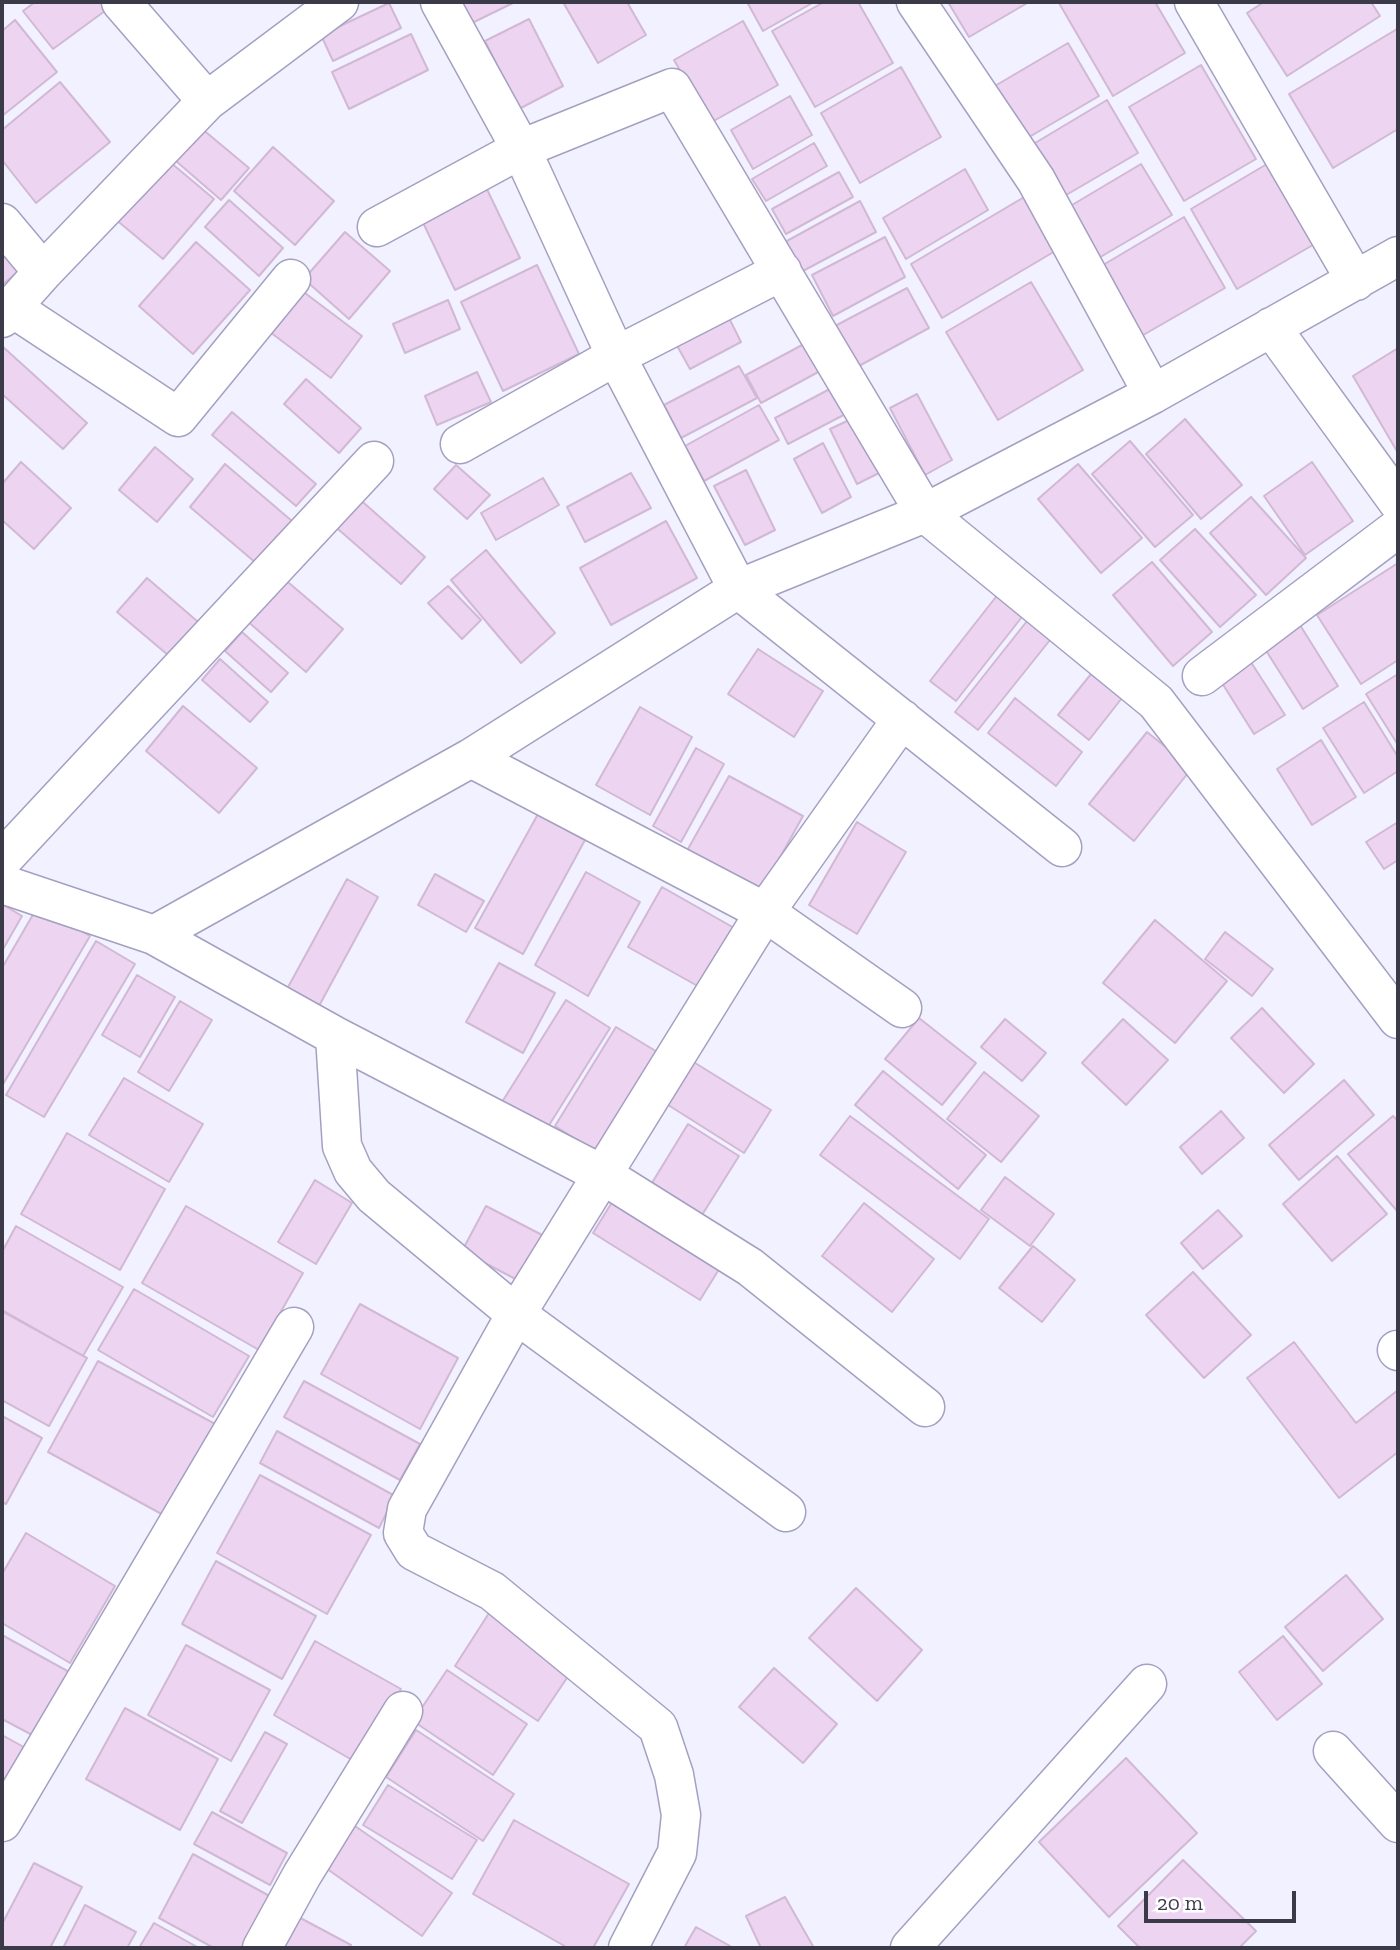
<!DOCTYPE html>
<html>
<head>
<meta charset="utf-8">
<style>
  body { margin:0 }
  #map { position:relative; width:1400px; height:1950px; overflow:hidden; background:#f2f1ff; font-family:"Zilla Slab",serif }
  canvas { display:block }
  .frame { position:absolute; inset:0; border:4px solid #3b3a48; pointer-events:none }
  .scale { position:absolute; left:1144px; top:1891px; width:152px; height:32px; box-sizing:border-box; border:4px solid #3b3a48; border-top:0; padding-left:9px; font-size:21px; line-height:24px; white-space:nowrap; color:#3b3a48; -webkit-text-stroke:5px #fff; paint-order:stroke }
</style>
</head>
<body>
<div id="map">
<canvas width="1400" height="1950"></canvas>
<div class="frame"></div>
<div class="scale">20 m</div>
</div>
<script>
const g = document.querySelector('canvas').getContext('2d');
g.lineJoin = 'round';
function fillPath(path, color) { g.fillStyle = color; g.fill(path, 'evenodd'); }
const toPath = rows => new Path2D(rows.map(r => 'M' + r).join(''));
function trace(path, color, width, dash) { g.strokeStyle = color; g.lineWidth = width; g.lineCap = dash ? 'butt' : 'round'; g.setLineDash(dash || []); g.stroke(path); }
const building = toPath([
  [35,2,104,2,109,8,53,49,23,11,35,2],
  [461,2,515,2,472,23,461,2],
  [563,2,627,2,646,35,598,63,563,2],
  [747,2,814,2,763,31,747,2],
  [824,2,858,2,893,63,815,107,772,31,824,2],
  [948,2,1029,2,969,37,948,2],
  [1061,2,1155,2,1185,53,1113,96,1059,3,1061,2],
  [1264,2,1371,2,1380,16,1287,76,1247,13,1264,2],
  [389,3,401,28,333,61,321,35,389,3],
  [529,19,563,86,519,109,485,41,529,19],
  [15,20,57,72,2,116,2,31,15,20],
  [743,21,778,85,710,123,674,60,743,21],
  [1397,29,1398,129,1333,168,1289,94,1397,29],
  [411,34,428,70,349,109,332,72,411,34],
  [1068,43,1099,96,1019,143,988,90,1068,43],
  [1201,65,1256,159,1184,201,1129,107,1201,65],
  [901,67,941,137,860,183,821,113,901,67],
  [60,82,110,142,36,203,2,160,2,130,60,82],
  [790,96,812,135,753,169,731,130,790,96],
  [1107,100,1138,153,1061,198,1030,146,1107,100],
  [195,123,249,168,221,200,169,155,195,123],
  [814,143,827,166,766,201,752,179,814,143],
  [273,147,334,201,295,245,234,191,273,147],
  [164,157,214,199,163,259,114,218,164,157],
  [1272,161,1318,242,1237,289,1191,209,1272,161],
  [1141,164,1172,215,1097,259,1067,208,1141,164],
  [965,169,988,210,906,259,883,218,965,169],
  [839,172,853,197,786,234,772,209,839,172],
  [483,181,520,258,455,290,418,212,483,181],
  [1031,193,1062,247,942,318,911,264,1031,193],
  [229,200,283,248,259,276,205,227,229,200],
  [860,201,876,232,801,272,785,242,860,201],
  [1184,217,1225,288,1138,338,1098,268,1184,217],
  [345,232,390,271,349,319,304,279,345,232],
  [885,237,905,277,833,316,812,275,885,237],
  [196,242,250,290,193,354,139,306,196,242],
  [2,251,19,271,2,285,2,251],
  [537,265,579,354,503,391,461,302,537,265],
  [1031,282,1083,370,998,420,946,332,1031,282],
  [297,287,362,336,331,378,266,329,297,287],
  [907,288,929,328,857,367,835,326,907,288],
  [448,300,460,329,405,353,393,324,448,300],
  [727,314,741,342,690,369,675,342,727,314],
  [819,336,833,364,761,403,746,375,819,336],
  [2,346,87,423,63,449,2,394,2,346],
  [1398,348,1398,453,1353,376,1398,348],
  [739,366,757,398,681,438,664,405,739,366],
  [477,372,491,402,437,425,425,396,477,372],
  [306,379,361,428,339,453,284,404,306,379],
  [843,382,857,408,788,444,775,418,843,382],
  [917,394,952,460,925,475,890,408,917,394],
  [759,405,779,440,704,481,685,446,759,405],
  [232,412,316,484,296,506,212,435,232,412],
  [862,414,889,468,857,484,830,429,862,414],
  [1185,419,1242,485,1201,519,1146,454,1185,419],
  [1130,441,1193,515,1155,547,1092,474,1130,441],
  [823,443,851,497,822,513,794,459,823,443],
  [155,447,193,479,157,522,119,490,155,447],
  [21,462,71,508,34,549,2,520,2,484,21,462],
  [1312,462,1353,521,1305,555,1264,496,1312,462],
  [225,464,292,521,256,563,190,507,225,464],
  [1078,464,1142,538,1101,573,1038,499,1078,464],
  [456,465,490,495,467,519,434,489,456,465],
  [746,470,775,530,745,545,714,486,746,470],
  [631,473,651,508,585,542,567,507,631,473],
  [543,478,559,505,496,540,481,513,543,478],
  [356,496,425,557,401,584,331,523,356,496],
  [1251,497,1306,558,1266,595,1210,533,1251,497],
  [666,521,697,578,611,625,580,568,666,521],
  [1195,529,1256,595,1220,627,1160,560,1195,529],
  [486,550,555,633,521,663,451,580,486,550],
  [1152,562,1212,632,1173,666,1113,595,1152,562],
  [1398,563,1398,660,1361,684,1317,615,1398,563],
  [282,577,343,629,306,672,246,620,282,577],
  [147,578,204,627,175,661,117,612,147,578],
  [448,586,481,620,462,639,428,603,448,586],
  [999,593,1025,613,956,701,930,681,999,593],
  [1031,616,1054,635,978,730,955,712,1031,616],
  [1300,625,1338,686,1303,709,1265,649,1300,625],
  [242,632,288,673,271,692,225,651,242,632],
  [758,649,823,691,794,737,728,694,758,649],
  [1247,656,1285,715,1254,734,1217,675,1247,656],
  [220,659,268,702,250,722,202,680,220,659],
  [1091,674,1122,698,1089,740,1058,715,1091,674],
  [1398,674,1398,745,1366,694,1398,674],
  [1015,698,1082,752,1056,786,988,733,1015,698],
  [1364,702,1398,757,1398,771,1364,793,1323,728,1364,702],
  [183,706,257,768,219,813,146,751,183,706],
  [640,707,692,737,650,815,596,785,640,707],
  [1147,732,1192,768,1134,841,1089,804,1147,732],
  [1321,740,1356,797,1312,825,1277,769,1321,740],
  [696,748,724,764,681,842,653,826,696,748],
  [729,776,803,816,758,897,684,856,729,776],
  [538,814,585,840,523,954,475,928,538,814],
  [857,822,906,852,857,934,809,905,857,822],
  [1398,822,1398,860,1384,869,1366,842,1398,822],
  [586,872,640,902,588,996,535,965,586,872],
  [435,874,484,901,466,932,418,905,435,874],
  [347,879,378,897,319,1006,287,989,347,879],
  [662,887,736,929,703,989,628,947,662,887],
  [2,904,22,916,2,951,2,904],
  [38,906,90,936,2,1086,2,968,38,906],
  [1155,920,1227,981,1175,1043,1103,983,1155,920],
  [1225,932,1273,969,1252,996,1205,959,1225,932],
  [96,941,135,964,44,1117,6,1095,96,941],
  [499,963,555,993,523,1053,466,1022,499,963],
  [137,975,175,997,140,1057,102,1035,137,975],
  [566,1000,610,1028,546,1130,502,1102,566,1000],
  [180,1001,212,1020,169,1091,138,1072,180,1001],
  [1262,1008,1314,1064,1284,1093,1231,1038,1262,1008],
  [919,1018,976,1063,942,1105,885,1059,919,1018],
  [1005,1019,1046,1053,1022,1081,981,1047,1005,1019],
  [1123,1019,1168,1060,1126,1105,1082,1063,1123,1019],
  [616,1027,659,1053,596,1152,555,1126,616,1027],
  [692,1061,771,1110,744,1153,665,1103,692,1061],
  [883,1071,986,1155,958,1189,855,1105,883,1071],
  [984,1072,1039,1116,1001,1162,947,1119,984,1072],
  [124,1078,203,1124,169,1182,89,1135,124,1078],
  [1344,1080,1374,1115,1299,1180,1269,1145,1344,1080],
  [1221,1111,1244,1138,1202,1174,1180,1147,1221,1111],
  [850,1116,989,1219,960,1259,820,1155,850,1116],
  [1393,1116,1398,1121,1398,1212,1348,1154,1393,1116],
  [688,1124,739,1156,697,1223,647,1191,688,1124],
  [67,1133,165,1189,120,1270,21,1214,67,1133],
  [1337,1156,1387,1214,1332,1261,1283,1204,1337,1156],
  [1005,1177,1054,1214,1030,1246,981,1210,1005,1177],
  [315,1180,352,1203,316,1264,278,1242,315,1180],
  [619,1191,726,1258,700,1300,593,1233,619,1191],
  [864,1203,934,1259,892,1312,822,1256,864,1203],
  [186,1206,303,1273,259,1350,142,1283,186,1206],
  [486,1206,546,1237,523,1283,462,1251,486,1206],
  [1218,1210,1242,1236,1203,1269,1181,1243,1218,1210],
  [16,1226,123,1287,83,1356,2,1310,2,1252,16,1226],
  [1033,1246,1075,1280,1042,1322,999,1288,1033,1246],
  [1193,1272,1251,1335,1204,1378,1146,1315,1193,1272],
  [134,1289,249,1356,213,1417,98,1350,134,1289],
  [360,1304,458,1358,420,1429,321,1374,360,1304],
  [2,1311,87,1358,49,1426,2,1400,2,1311],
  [1294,1342,1356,1423,1398,1390,1398,1452,1339,1498,1247,1378,1294,1342],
  [98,1361,217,1425,167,1517,48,1452,98,1361],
  [304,1381,420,1444,400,1480,284,1417,304,1381],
  [2,1416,42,1438,6,1504,2,1502,2,1416],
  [277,1431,395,1496,379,1528,260,1463,277,1431],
  [260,1475,371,1535,327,1614,217,1553,260,1475],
  [26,1533,115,1586,70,1663,2,1623,2,1574,26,1533],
  [216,1561,316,1616,282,1679,182,1624,216,1561],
  [1346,1575,1383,1619,1323,1671,1285,1627,1346,1575],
  [856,1588,922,1650,877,1701,809,1638,856,1588],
  [491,1610,575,1666,538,1721,455,1666,491,1610],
  [2,1635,71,1673,36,1737,2,1719,2,1635],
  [1283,1636,1322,1684,1277,1720,1239,1672,1283,1636],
  [315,1641,401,1689,359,1764,274,1715,315,1641],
  [186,1645,270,1690,231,1761,148,1715,186,1645],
  [774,1668,837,1724,803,1763,739,1707,774,1668],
  [447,1670,527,1724,493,1775,413,1721,447,1670],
  [125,1708,218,1759,180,1830,86,1779,125,1708],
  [416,1730,514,1794,483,1841,386,1777,416,1730],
  [265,1732,287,1744,242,1823,220,1811,265,1732],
  [2,1735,29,1750,2,1800,2,1735],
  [1126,1758,1197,1833,1109,1917,1039,1842,1126,1758],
  [388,1785,477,1840,452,1879,363,1825,388,1785],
  [212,1812,287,1853,270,1885,194,1844,212,1812],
  [514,1820,629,1884,593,1948,568,1948,473,1894,514,1820],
  [352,1824,452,1893,422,1936,323,1866,352,1824],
  [193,1854,275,1899,248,1948,214,1948,159,1918,193,1854],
  [1183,1860,1256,1931,1239,1948,1140,1948,1118,1926,1183,1860],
  [34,1863,82,1887,50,1948,2,1948,2,1924,34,1863],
  [785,1897,814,1948,761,1948,746,1916,785,1897],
  [85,1905,136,1932,127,1948,63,1948,85,1905],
  [291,1913,351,1945,349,1948,272,1948,291,1913],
  [154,1923,199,1948,139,1948,154,1923],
  [696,1927,730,1946,729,1948,684,1948,696,1927]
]);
const street = toPath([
  [121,2,207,101],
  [440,2,521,149,616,356,738,589,1062,847],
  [916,2,1036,180,1153,394],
  [1194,2,1356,281],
  [2,223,43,272],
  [377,227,521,149,672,88,925,513,1156,702,1398,1019],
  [11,307,178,417,291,279],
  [2,318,43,272,207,101,339,2],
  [1271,327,1398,502],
  [460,444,616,356,782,271],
  [1202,676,1398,528],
  [471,758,765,912,902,1008],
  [2,860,374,461],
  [2,884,154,935,335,1036,603,1175,750,1267,925,1407],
  [154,935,471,758,738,589,925,513,1153,394,1398,256],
  [335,1036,342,1146,353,1171,374,1196,516,1314,786,1512],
  [1397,1350,1398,1351],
  [1333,1751,1398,1823],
  [2,1822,294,1327],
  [262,1948,302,1875,403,1711],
  [628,1948,677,1853,681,1815,674,1775,658,1727,492,1591,414,1551,403,1533,407,1509,516,1314,765,912,902,719],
  [910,1948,1147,1684]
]);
fillPath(building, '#edd4f1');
trace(building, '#d1b8d4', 2);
trace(street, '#a4a0c1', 41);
trace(street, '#fff', 38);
</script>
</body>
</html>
